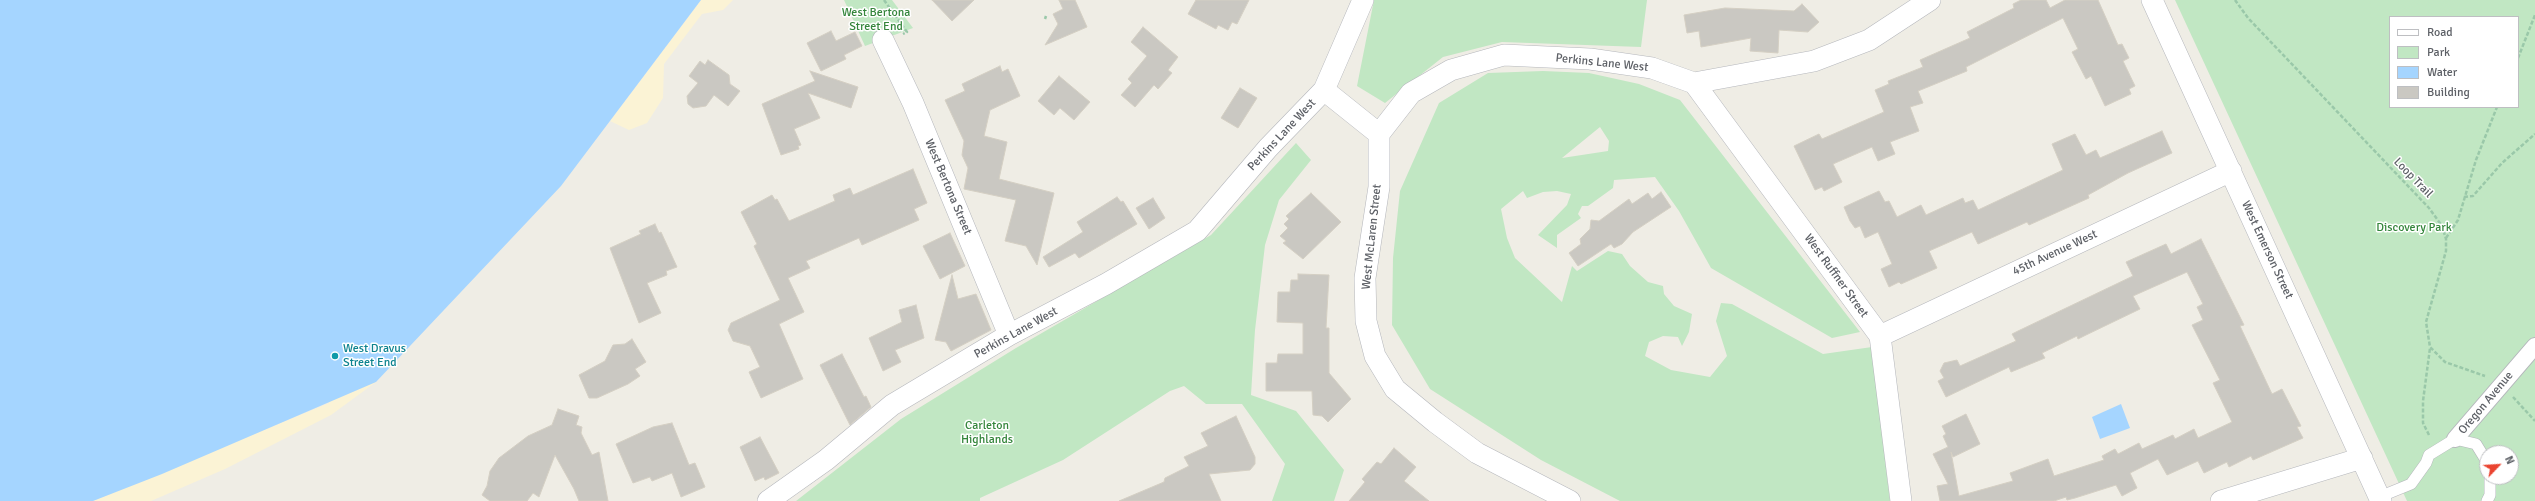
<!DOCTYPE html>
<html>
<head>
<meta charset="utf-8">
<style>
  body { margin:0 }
  #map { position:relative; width:2535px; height:501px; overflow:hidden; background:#efede5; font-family:Signika,sans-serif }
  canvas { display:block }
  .legend { position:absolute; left:2389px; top:16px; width:130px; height:92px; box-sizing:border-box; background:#fff; border:1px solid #bebfc2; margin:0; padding:5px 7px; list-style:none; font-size:12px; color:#5d6066 }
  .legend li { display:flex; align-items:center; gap:8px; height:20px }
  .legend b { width:20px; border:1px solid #bebfc2 }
  .north { position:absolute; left:2479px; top:445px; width:40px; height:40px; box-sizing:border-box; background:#fff; border:1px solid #bebfc2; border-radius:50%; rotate:65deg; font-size:11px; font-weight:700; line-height:16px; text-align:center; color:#5d6066 }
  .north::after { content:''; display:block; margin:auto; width:14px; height:18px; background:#ea4430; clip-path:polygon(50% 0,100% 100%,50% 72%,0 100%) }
</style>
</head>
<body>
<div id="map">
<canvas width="2535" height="501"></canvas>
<ul class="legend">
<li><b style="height:5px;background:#fff"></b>Road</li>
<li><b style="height:11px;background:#c1e7c3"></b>Park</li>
<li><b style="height:11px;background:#a5d5ff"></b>Water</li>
<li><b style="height:11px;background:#cac8c2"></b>Building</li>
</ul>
<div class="north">N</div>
</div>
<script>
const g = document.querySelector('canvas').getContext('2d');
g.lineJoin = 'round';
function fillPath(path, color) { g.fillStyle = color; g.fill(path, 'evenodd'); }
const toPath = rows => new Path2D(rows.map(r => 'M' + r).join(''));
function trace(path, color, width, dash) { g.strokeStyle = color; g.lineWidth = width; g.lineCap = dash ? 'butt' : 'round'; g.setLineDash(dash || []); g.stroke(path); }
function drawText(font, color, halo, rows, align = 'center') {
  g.font = font + ' Signika,sans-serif'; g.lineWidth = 3; g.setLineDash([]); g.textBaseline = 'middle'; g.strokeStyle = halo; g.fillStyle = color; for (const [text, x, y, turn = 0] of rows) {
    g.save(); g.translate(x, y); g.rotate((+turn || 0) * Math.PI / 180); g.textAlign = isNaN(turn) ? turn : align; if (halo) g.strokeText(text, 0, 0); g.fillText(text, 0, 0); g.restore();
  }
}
const green = toPath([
  [844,0,892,0,913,28,865,46],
  [1374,0,1647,0,1641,47,1502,42,1443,57,1385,103,1357,86],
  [2175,0,2535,0,2535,501,2407,501],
  [2390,17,2518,17,2518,107,2390,107],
  [2487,453,2511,453,2511,477,2487,477],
  [1543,71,1589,73,1639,84,1680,100,1860,332,1832,338,1711,268,1679,211,1655,177,1614,180,1613,188,1588,206,1582,206,1578,214,1581,218,1557,235,1557,248,1538,235,1567,205,1571,194,1557,191,1543,192,1527,198,1523,191,1501,209,1507,238,1515,258,1562,302,1572,266,1577,271,1608,251,1622,254,1630,266,1648,282,1663,286,1664,294,1674,306,1692,314,1689,332,1682,346,1678,337,1663,336,1649,342,1645,356,1671,370,1710,377,1727,356,1716,321,1721,303,1732,304,1823,354,1872,347,1890,501,1620,501,1541,460,1430,389,1392,325,1393,258,1400,191,1439,103,1488,73],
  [1600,127,1609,141,1608,151,1562,158],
  [1296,143,1311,160,1279,200,1265,245,1255,330,1251,395,1296,411,1344,470,1334,501,1272,501,1285,464,1242,404,1206,404,1184,386,1170,391,1063,460,980,498,980,501,796,501,901,419,1016,348,1211,235]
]);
const sand = toPath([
  [701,0,733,0,723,10,702,14,664,64,663,98,647,123,629,130,610,121],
  [326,287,376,382,331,415,225,469,151,501,93,501,329,403]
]);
const water = toPath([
  [0,0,701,0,561,186,376,382,162,474,93,501,0,501],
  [2121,404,2130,428,2100,439,2092,417]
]);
const building = toPath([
  [932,0,974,0,952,21,932,0],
  [1059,0,1075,0,1087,27,1045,45,1058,24,1053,14,1063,9,1059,0],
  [1196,0,1249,0,1237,24,1232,22,1228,30,1218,25,1216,29,1188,14,1196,0],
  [2021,0,2046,0,2050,8,2065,0,2098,0,2118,45,2122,44,2129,58,2123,61,2135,86,2129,89,2131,94,2105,106,2091,76,2086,79,2072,52,2078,49,2063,18,1966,67,1967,71,1918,91,1923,103,1910,107,1919,131,1890,142,1895,154,1878,161,1872,147,1833,164,1842,182,1824,191,1822,187,1815,190,1794,146,1819,134,1822,139,1884,112,1875,90,1889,84,1888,81,1923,67,1920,60,1970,38,1967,32,2014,8,2013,4,2021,0],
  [1802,4,1819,22,1808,32,1779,30,1778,53,1750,51,1751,38,1701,47,1699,31,1687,33,1684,15,1725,8,1794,11,1802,4],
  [1143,27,1178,57,1168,70,1172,73,1158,89,1154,85,1135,107,1121,95,1132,83,1128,79,1147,56,1131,42,1143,27],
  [831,31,836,41,855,32,862,46,844,55,846,59,821,71,807,43,831,31],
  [708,60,729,75,730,84,740,91,728,106,714,95,706,106,693,108,688,104,687,96,698,83,689,76,700,61,705,65,708,60],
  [1000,66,1002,72,1008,69,1020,96,990,110,984,136,1007,142,999,179,1054,193,1037,265,1026,246,1005,241,1016,200,964,189,968,168,962,155,964,141,945,100,965,91,962,84,1000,66],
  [810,71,858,87,851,108,808,93,820,118,794,129,801,145,798,146,799,149,781,155,762,104,815,81,810,71],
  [1059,76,1090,102,1074,120,1060,108,1054,115,1038,101,1059,76],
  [1240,88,1257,98,1238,128,1221,118,1240,88],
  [2162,131,2172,153,2128,173,2088,195,2089,198,2029,225,2027,222,1978,244,1972,232,1929,251,1937,268,1901,284,1899,282,1889,287,1881,269,1892,264,1878,232,1865,238,1860,226,1855,228,1850,221,1844,207,1879,191,1885,202,1889,201,1897,217,1921,205,1926,215,1963,198,1965,203,1973,200,1978,210,2063,170,2052,144,2075,134,2086,155,2096,150,2100,158,2162,131],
  [913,169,927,203,914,209,919,220,862,245,859,238,806,261,810,268,788,278,804,312,779,324,803,379,761,398,749,372,760,367,750,346,733,341,728,330,731,323,780,300,754,246,757,244,741,212,772,195,775,200,777,199,789,221,835,201,833,195,850,188,853,195,913,169],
  [1661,192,1671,207,1633,232,1622,244,1614,248,1611,244,1578,266,1569,253,1581,244,1580,239,1590,229,1591,220,1599,221,1629,199,1632,204,1648,193,1652,199,1661,192],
  [1311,193,1341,222,1303,259,1283,243,1286,241,1280,236,1288,228,1284,224,1289,219,1286,216,1311,193],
  [1117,197,1121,202,1123,201,1137,224,1079,258,1075,253,1049,267,1043,257,1083,232,1077,222,1117,197],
  [1153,198,1165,218,1149,229,1136,208,1153,198],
  [655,224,659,233,661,232,677,267,666,271,667,275,647,283,661,313,639,323,610,248,641,234,639,231,655,224],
  [950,233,965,266,940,279,923,246,950,233],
  [2201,239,2244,325,2240,326,2272,394,2282,389,2301,426,2297,427,2303,438,2253,460,2251,456,2229,467,2227,462,2204,473,2198,461,2167,475,2158,459,2130,473,2137,488,2122,496,2116,485,2075,498,2067,500,2066,497,2054,501,1940,501,1937,486,1948,484,1933,454,1948,447,1943,436,1946,434,1942,426,1966,414,1980,444,1953,457,1951,452,1959,496,2013,481,2010,473,2048,459,2054,476,2104,460,2102,456,2115,449,2118,454,2139,443,2142,449,2173,435,2175,439,2194,429,2198,438,2232,422,2213,383,2220,380,2192,325,2203,320,2197,307,2203,304,2187,272,2133,296,2140,309,2086,335,2078,339,2077,336,2042,353,2045,358,2011,372,2009,367,1946,397,1938,381,1944,378,1940,371,1944,363,1957,360,1960,366,2016,341,2012,334,2018,331,2133,276,2126,262,2166,244,2171,254,2201,239],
  [1298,274,1329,275,1326,328,1329,328,1329,373,1351,399,1328,422,1322,416,1313,415,1312,391,1266,391,1266,363,1277,363,1278,354,1303,354,1303,323,1277,322,1278,292,1290,292,1291,280,1298,280,1298,274],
  [952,275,958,299,976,294,991,330,951,351,946,342,935,340,952,275],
  [916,305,924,338,895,350,901,362,883,371,869,338,902,322,899,310,916,305],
  [632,339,646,362,635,369,640,376,628,384,597,398,589,398,579,375,605,361,613,345,625,344,632,339],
  [842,354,864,397,866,396,871,407,850,425,820,365,842,354],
  [558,409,579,416,576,425,582,427,581,433,592,455,599,452,608,501,579,501,574,489,555,455,539,497,533,493,527,501,490,501,482,495,487,486,490,471,499,458,528,436,552,425,558,409],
  [1236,416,1255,457,1255,464,1250,470,1209,474,1221,501,1119,501,1164,482,1165,478,1189,466,1184,457,1208,446,1201,433,1236,416],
  [672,423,689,465,695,463,705,487,681,497,672,473,652,481,650,477,633,483,616,444,653,427,672,423],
  [760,437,779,473,765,480,764,477,755,481,740,447,760,437],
  [1394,448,1416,467,1404,481,1429,501,1349,501,1365,482,1362,479,1377,462,1381,464,1394,448]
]);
const path = toPath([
  [884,0,907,32,903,34],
  [2235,0,2248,18,2429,208,2442,226,2446,239,2446,251,2426,322,2430,347,2445,362,2485,376],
  [1045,19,1046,16],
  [2518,58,2535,15],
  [2464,197,2473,196,2502,163,2535,134],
  [2446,238,2458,220,2476,160,2497,107],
  [2513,397,2535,421],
  [2429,435,2423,423,2423,401,2430,348]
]);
const service = toPath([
  [2379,497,2411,484,2426,463,2429,455,2455,439,2476,444,2487,462],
  [2487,501,2490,495,2490,477]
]);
const pedestrian = toPath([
  [2455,439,2535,346]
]);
const minor = toPath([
  [2152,0,2381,501],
  [883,40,913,103,1009,335],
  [1694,83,1880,336,1901,501],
  [1324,90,1363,0],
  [1379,134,1411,93,1451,70,1504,55,1590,59,1652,68,1694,83,1814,61,1869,40,1930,0],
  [1379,134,1379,187,1365,278,1366,321,1375,356,1395,389,1435,422,1477,453,1570,501],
  [1880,336,2231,171],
  [768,501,826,460,892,405,1009,335,1106,284,1197,231,1268,148,1324,90,1379,134],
  [2221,501,2362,458]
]);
const markers = [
  [335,356,4,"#0f9aa8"]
];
const parkNames = [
  ["West Bertona",876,13],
  ["Street End",876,27],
  ["Discovery Park",2414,228],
  ["Carleton",987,426],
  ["Highlands",987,440]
];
const streetNames = [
  ["Perkins Lane West",1602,63,6],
  ["Perkins Lane West",1282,135,-47],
  ["Loop Trail",2413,178,46],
  ["West Bertona Street",948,187,67],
  ["West McLaren Street",1372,237,-84],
  ["West Emerson Street",2267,250,65],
  ["45th Avenue West",2055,253,-25],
  ["West Ruffner Street",1836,276,54],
  ["Perkins Lane West",1016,333,-29],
  ["Oregon Avenue",2486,403,-50]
];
const cultureNames = [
  ["West Dravus",343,349],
  ["Street End",343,363]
];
fillPath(green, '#c1e7c3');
fillPath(sand, '#fbf3d5');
fillPath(water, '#a5d5ff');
fillPath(building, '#cac8c2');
trace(building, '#d4cfc3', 1);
trace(service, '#b5b7bc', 12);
trace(pedestrian, '#b5b7bc', 18);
trace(minor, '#b5b7bc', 22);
trace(path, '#9ac8a9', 2.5, [4, 2]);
trace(service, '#fff', 11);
trace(pedestrian, '#fff', 16);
trace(minor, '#fff', 21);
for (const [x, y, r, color] of markers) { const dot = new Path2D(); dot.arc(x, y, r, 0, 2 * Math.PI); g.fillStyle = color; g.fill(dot); trace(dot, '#fff', 1.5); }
drawText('12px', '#34853b', '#fff', parkNames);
drawText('12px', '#5d6066', '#fff', streetNames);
drawText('12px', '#0d838f', '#fff', cultureNames, 'left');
</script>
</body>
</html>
